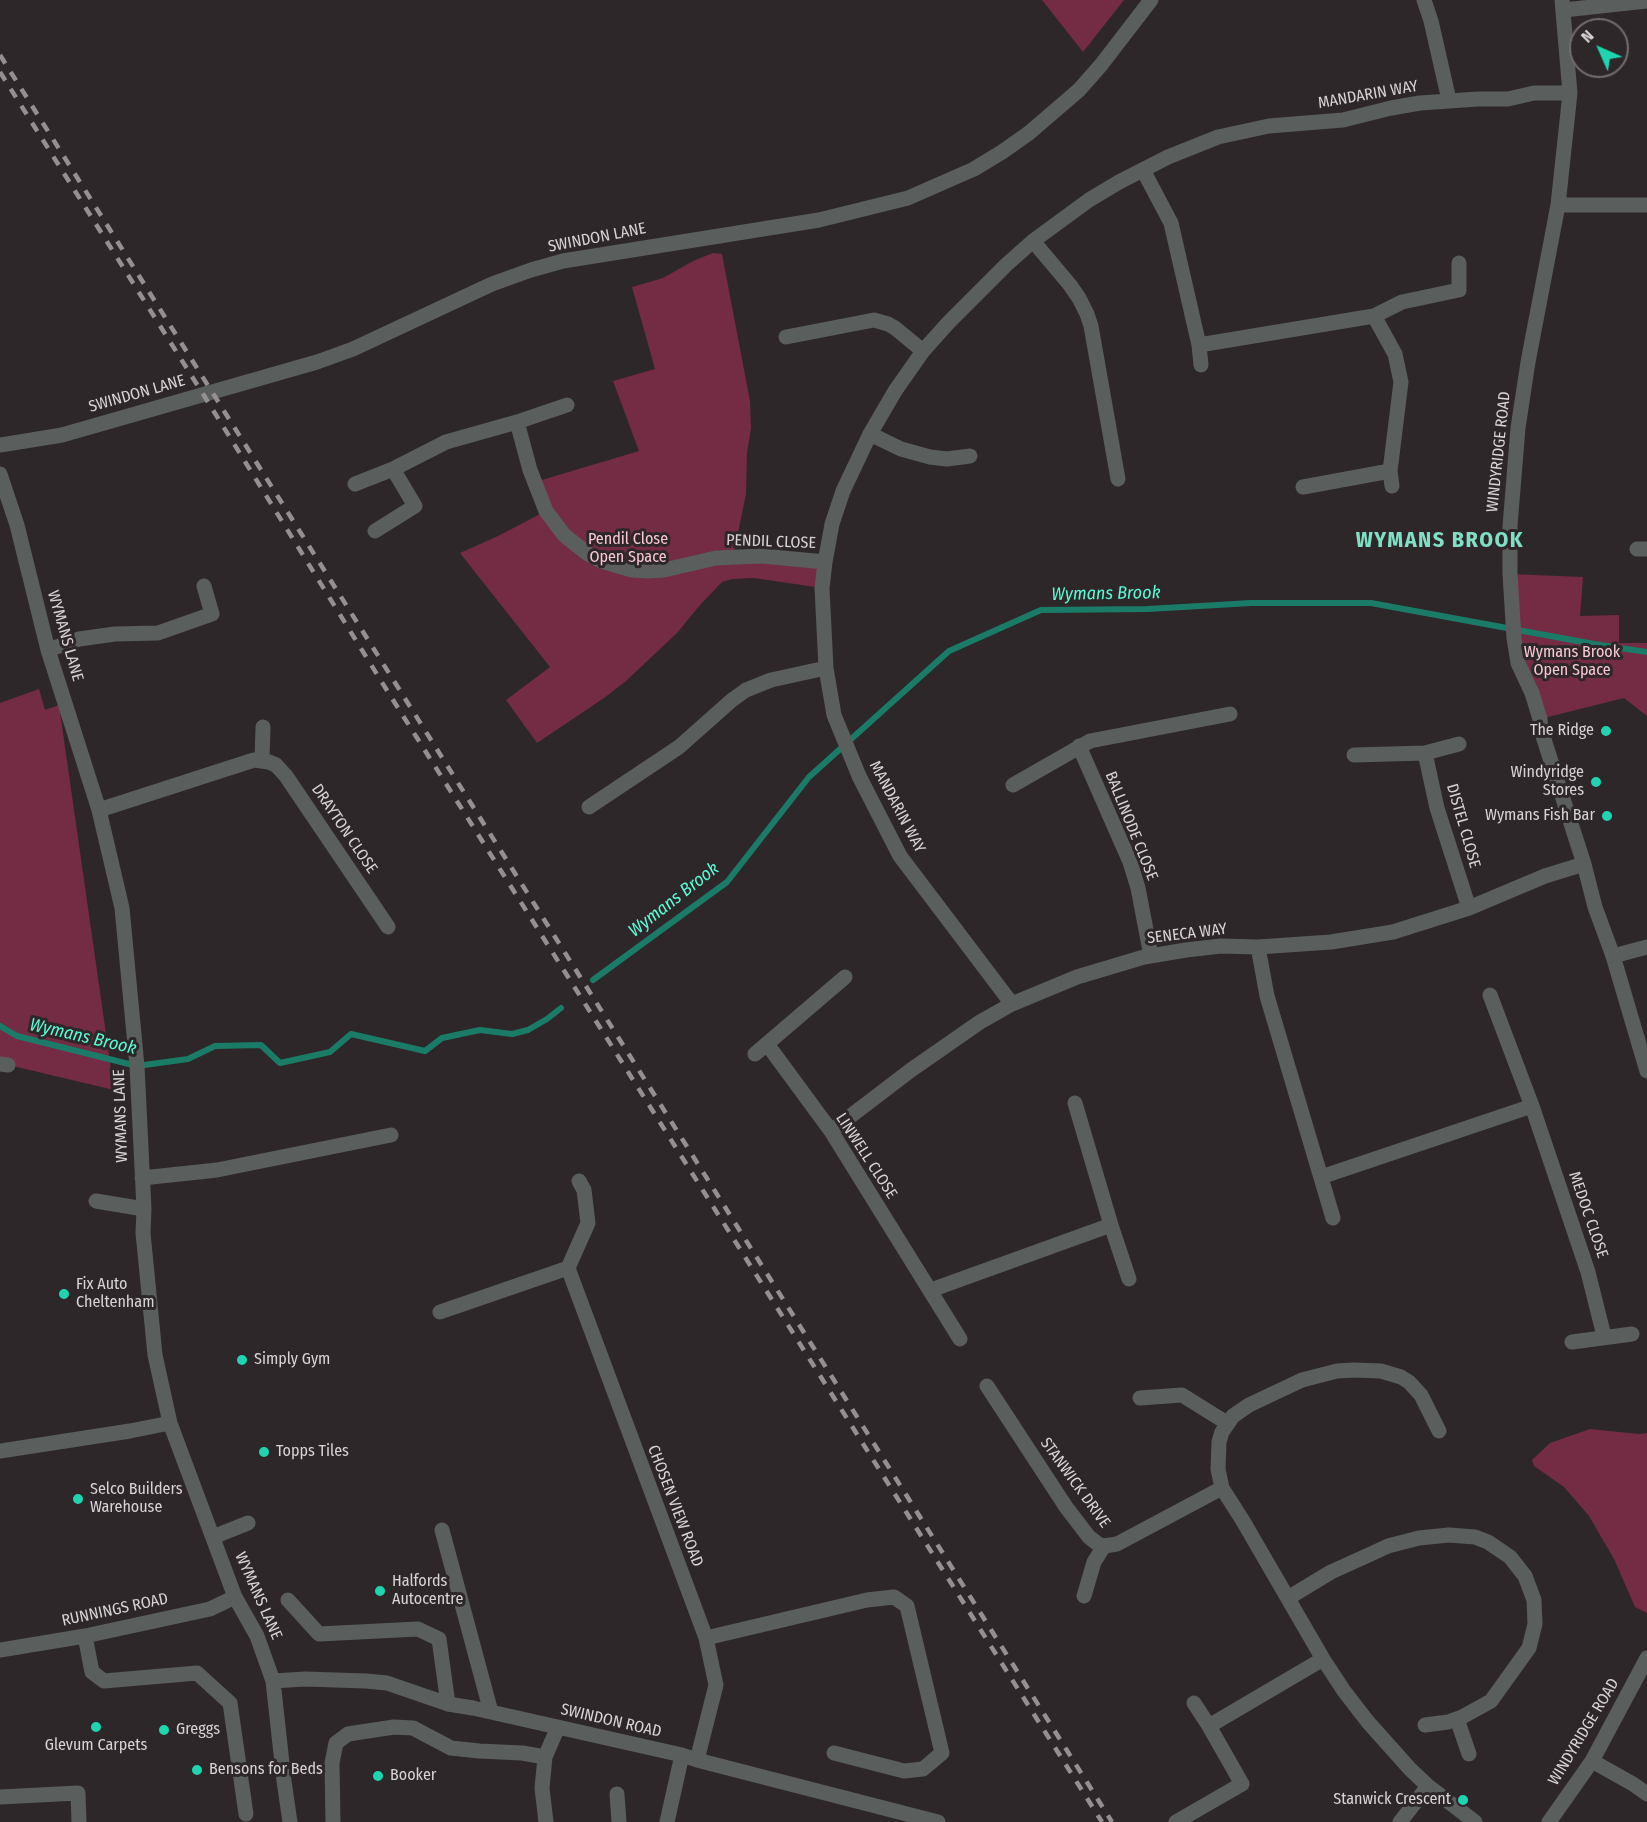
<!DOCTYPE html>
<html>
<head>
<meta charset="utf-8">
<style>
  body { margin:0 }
  #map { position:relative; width:1647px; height:1822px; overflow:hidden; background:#2e2729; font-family:"Fira Sans Condensed",sans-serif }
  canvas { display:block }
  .north { position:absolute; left:1569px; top:18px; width:60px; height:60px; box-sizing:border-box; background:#2e2729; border:2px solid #726c6e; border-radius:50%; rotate:315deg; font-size:16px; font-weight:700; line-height:24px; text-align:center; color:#d8d4d5 }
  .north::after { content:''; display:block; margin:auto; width:21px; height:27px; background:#1ed5b0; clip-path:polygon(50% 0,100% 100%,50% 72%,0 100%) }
</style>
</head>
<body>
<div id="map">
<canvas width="1647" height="1822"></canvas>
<div class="north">N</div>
</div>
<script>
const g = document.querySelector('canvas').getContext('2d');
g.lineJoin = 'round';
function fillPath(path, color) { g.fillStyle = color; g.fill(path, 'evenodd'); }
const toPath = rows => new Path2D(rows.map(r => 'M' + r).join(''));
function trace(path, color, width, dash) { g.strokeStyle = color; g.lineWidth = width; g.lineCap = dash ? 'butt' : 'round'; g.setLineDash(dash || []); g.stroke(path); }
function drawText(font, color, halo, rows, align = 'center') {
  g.font = font + ' "Fira Sans Condensed",sans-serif'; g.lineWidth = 6; g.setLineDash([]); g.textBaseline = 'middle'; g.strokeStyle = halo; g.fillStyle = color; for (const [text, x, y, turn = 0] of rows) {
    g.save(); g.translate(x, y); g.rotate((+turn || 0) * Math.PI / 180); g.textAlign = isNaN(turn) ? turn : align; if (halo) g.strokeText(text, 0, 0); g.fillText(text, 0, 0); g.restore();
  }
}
const green = toPath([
  [1042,0,1124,0,1083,52],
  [713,253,722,254,750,401,751,428,747,453,746,494,733,557,825,562,822,588,754,578,732,579,722,582,700,605,677,633,626,681,604,698,537,743,506,700,550,667,460,553,498,536,546,511,535,482,639,451,613,381,655,369,632,287,663,278,693,261],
  [1510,574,1583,577,1580,616,1619,615,1619,643,1647,643,1647,716,1624,698,1540,719,1518,663],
  [39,689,45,710,59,705,114,1090,0,1063,0,703],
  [1590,1429,1639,1434,1647,1433,1647,1613,1635,1607,1614,1559,1589,1516,1564,1487,1534,1466,1532,1460,1550,1443]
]);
const stream = toPath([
  [593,980,727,882,809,777,949,651,1041,610,1148,609,1251,603,1371,603,1594,644,1647,652],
  [0,1026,17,1036,137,1066,188,1059,215,1046,261,1045,280,1063,330,1052,351,1034,425,1051,442,1038,480,1030,512,1034,528,1030,547,1019,561,1008]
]);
const minor = toPath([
  [1424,0,1431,21,1449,100],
  [1562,0,1570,93,1558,205,1528,362,1518,428,1510,526,1510,574,1514,638,1518,663,1532,693,1540,719,1541,730,1584,864,1595,907,1613,956,1647,1071],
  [1564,10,1647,1],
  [1143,170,1171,223,1199,345,1201,365],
  [1558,205,1647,205],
  [1033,241,1070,285,1079,298,1087,314,1091,326,1118,479],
  [1374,316,1395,354,1401,382,1390,471,1392,486],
  [786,337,874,320,888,324,895,328,923,351],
  [1199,345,1374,316,1402,302,1459,290,1459,263],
  [517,422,530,470,546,511,564,535,588,554,601,561,632,570,648,571,664,570,716,558,762,556,825,562],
  [870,434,901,449,930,457,947,459,970,456],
  [0,445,62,435,317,362,353,349,492,284,531,270,563,261,819,220,908,198,974,169,1002,152,1029,133,1079,90,1101,65,1151,0],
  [0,474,17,525,48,650,99,810,122,908,137,1066,144,1209,143,1233,155,1355,170,1423,235,1597,257,1636,273,1681,284,1781,290,1822],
  [355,484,393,469,446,442,517,422,567,405],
  [1303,487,1390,471],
  [375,531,415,506,393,469],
  [1637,549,1647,549],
  [48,650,79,639,115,634,158,633,212,614,204,586],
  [1079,746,1130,862,1138,888,1151,956],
  [1425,753,1437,808,1469,908],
  [1354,755,1425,753,1459,744],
  [262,760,263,727],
  [1013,785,1090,741,1230,714],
  [589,807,679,747,732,700,746,690,771,680,826,668],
  [99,810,254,760,269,762,276,765,286,776,388,927],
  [1258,947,1267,996,1333,1218],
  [1613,956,1647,947],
  [1490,995,1532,1106,1588,1272,1604,1336],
  [1012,1004,900,856,859,776,834,715,826,668,822,588,825,562,832,524,843,491,870,434,895,391,923,351,949,322,1006,265,1033,241,1089,200,1119,182,1168,157,1218,137,1269,126,1343,120,1391,108,1420,103,1478,99,1508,99,1534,93,1570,93],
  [767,1044,831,1131,960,1339],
  [755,1054,845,977],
  [0,1064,8,1065],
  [1075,1103,1111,1225,1129,1279],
  [831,1131,911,1070,980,1022,1012,1004,1077,977,1144,957,1186,950,1221,946,1258,947,1331,942,1393,932,1469,908,1545,876,1584,864],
  [1321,1177,1532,1106],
  [142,1178,217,1170,391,1135],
  [96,1201,144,1209],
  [568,1268,706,1638,716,1685,697,1760],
  [931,1290,1111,1225],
  [440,1312,568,1268,588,1223,584,1190,579,1181],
  [1572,1342,1632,1334],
  [987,1386,1066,1507,1089,1537,1098,1544,1104,1546,1117,1544,1222,1488],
  [1140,1398,1182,1395,1227,1423],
  [1439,1431,1421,1395,1409,1382,1401,1377,1381,1371,1354,1370,1337,1371,1302,1380,1249,1405,1233,1416,1222,1432,1219,1442,1218,1469,1222,1488,1243,1521,1323,1659,1344,1691,1368,1722,1410,1769,1428,1786,1475,1822],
  [0,1451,130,1431,170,1423],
  [442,1530,491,1712],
  [213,1537,248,1523],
  [1084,1596,1094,1562,1104,1546],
  [1288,1598,1331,1572,1373,1553,1388,1546,1419,1538,1449,1535,1475,1537,1488,1542,1510,1557,1525,1576,1534,1600,1535,1624,1529,1648,1491,1701,1462,1717,1448,1722,1425,1725],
  [288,1600,319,1634,418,1629,439,1639,448,1704],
  [85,1636,92,1672,104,1681,197,1673,230,1703,246,1814],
  [706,1638,867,1600,894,1597,907,1606,942,1753,923,1769,904,1771,834,1753],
  [0,1650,85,1636,210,1609,235,1597],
  [273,1681,305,1679,366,1681,387,1683,448,1704,473,1708,682,1755,697,1760,938,1822],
  [1457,1719,1469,1754],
  [1209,1726,1323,1659],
  [545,1757,542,1788,546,1822],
  [1592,1761,1633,1784,1647,1794],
  [617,1794,619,1822],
  [0,1797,78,1793,79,1822],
  [333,1822,332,1763,336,1743,348,1734,394,1727,413,1728,451,1748,479,1751,522,1753,545,1757,558,1727],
  [667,1822,682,1755],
  [1176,1822,1242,1784,1209,1726,1194,1703],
  [1400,1822,1428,1786],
  [1549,1822,1592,1761,1647,1658]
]);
const rail = toPath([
  [0,55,1112,1822],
  [0,72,203,394,388,692,1102,1822]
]);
const markers = [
  [1606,731,6,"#1ed5b0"],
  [1596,782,6,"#1ed5b0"],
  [1607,816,6,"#1ed5b0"],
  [64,1294,6,"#1ed5b0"],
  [242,1360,6,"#1ed5b0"],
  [264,1452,6,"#1ed5b0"],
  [78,1499,6,"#1ed5b0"],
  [380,1591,6,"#1ed5b0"],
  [96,1727,6,"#1ed5b0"],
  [164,1730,6,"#1ed5b0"],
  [197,1770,6,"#1ed5b0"],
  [378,1776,6,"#1ed5b0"],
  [1463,1800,6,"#1ed5b0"]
];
const streetNames = [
  ["MANDARIN WAY",1368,95,-10],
  ["SWINDON LANE",597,238,-11],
  ["SWINDON LANE",137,394,-16],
  ["WINDYRIDGE ROAD",1499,452,-84],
  ["PENDIL CLOSE",771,542,2],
  ["WYMANS LANE",65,636,74],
  ["MANDARIN WAY",897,807,62],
  ["BALLINODE CLOSE",1131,826,68],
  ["DISTEL CLOSE",1463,826,74],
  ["DRAYTON CLOSE",344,829,56],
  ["SENECA WAY",1187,934,-7],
  ["WYMANS LANE",121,1116,-92],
  ["LINWELL CLOSE",866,1156,57],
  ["MEDOC CLOSE",1588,1215,71],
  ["STANWICK DRIVE",1075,1483,54],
  ["CHOSEN VIEW ROAD",675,1506,69],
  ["WYMANS LANE",258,1596,66],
  ["RUNNINGS ROAD",115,1610,-12],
  ["SWINDON ROAD",611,1721,13],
  ["WINDYRIDGE ROAD",1584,1732,-59]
];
const parkNames = [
  ["Pendil Close",628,540],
  ["Open Space",628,558],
  ["Wymans Brook",1572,653],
  ["Open Space",1572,671]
];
const poiNames = [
  ["The Ridge",1594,731,"right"],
  ["Windyridge",1584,773,"right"],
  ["Stores",1584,791,"right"],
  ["Wymans Fish Bar",1595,816,"right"],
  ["Fix Auto",76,1285],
  ["Cheltenham",76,1303],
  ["Simply Gym",254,1360],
  ["Topps Tiles",276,1452],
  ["Selco Builders",90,1490],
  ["Warehouse",90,1508],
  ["Halfords",392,1582],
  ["Autocentre",392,1600],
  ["Greggs",176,1730],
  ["Glevum Carpets",96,1746,"center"],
  ["Bensons for Beds",209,1770],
  ["Booker",390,1776],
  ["Stanwick Crescent",1451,1800,"right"]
];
const waterNames = [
  ["Wymans Brook",1106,594,-1],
  ["Wymans Brook",674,900,-38],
  ["Wymans Brook",83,1037,13]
];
const districtNames = [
  ["WYMANS BROOK",1440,541]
];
fillPath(green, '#742b44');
trace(stream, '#1a7c67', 6);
trace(minor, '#5a5e5d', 15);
trace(rail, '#958f91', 4.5, [10, 10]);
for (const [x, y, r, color] of markers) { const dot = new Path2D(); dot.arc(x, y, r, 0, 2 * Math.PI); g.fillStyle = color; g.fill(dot); trace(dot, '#2e2729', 2); }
drawText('16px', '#d8d4d5', '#2e2729', streetNames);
drawText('16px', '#f9c8d4', '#2e2729', parkNames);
drawText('16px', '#d8d4d5', '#2e2729', poiNames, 'left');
drawText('italic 18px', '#58fcd6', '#2e2729', waterNames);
g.letterSpacing = '1.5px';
drawText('bold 22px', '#7fe0c5', '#2e2729', districtNames);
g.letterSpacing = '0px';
</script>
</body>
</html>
